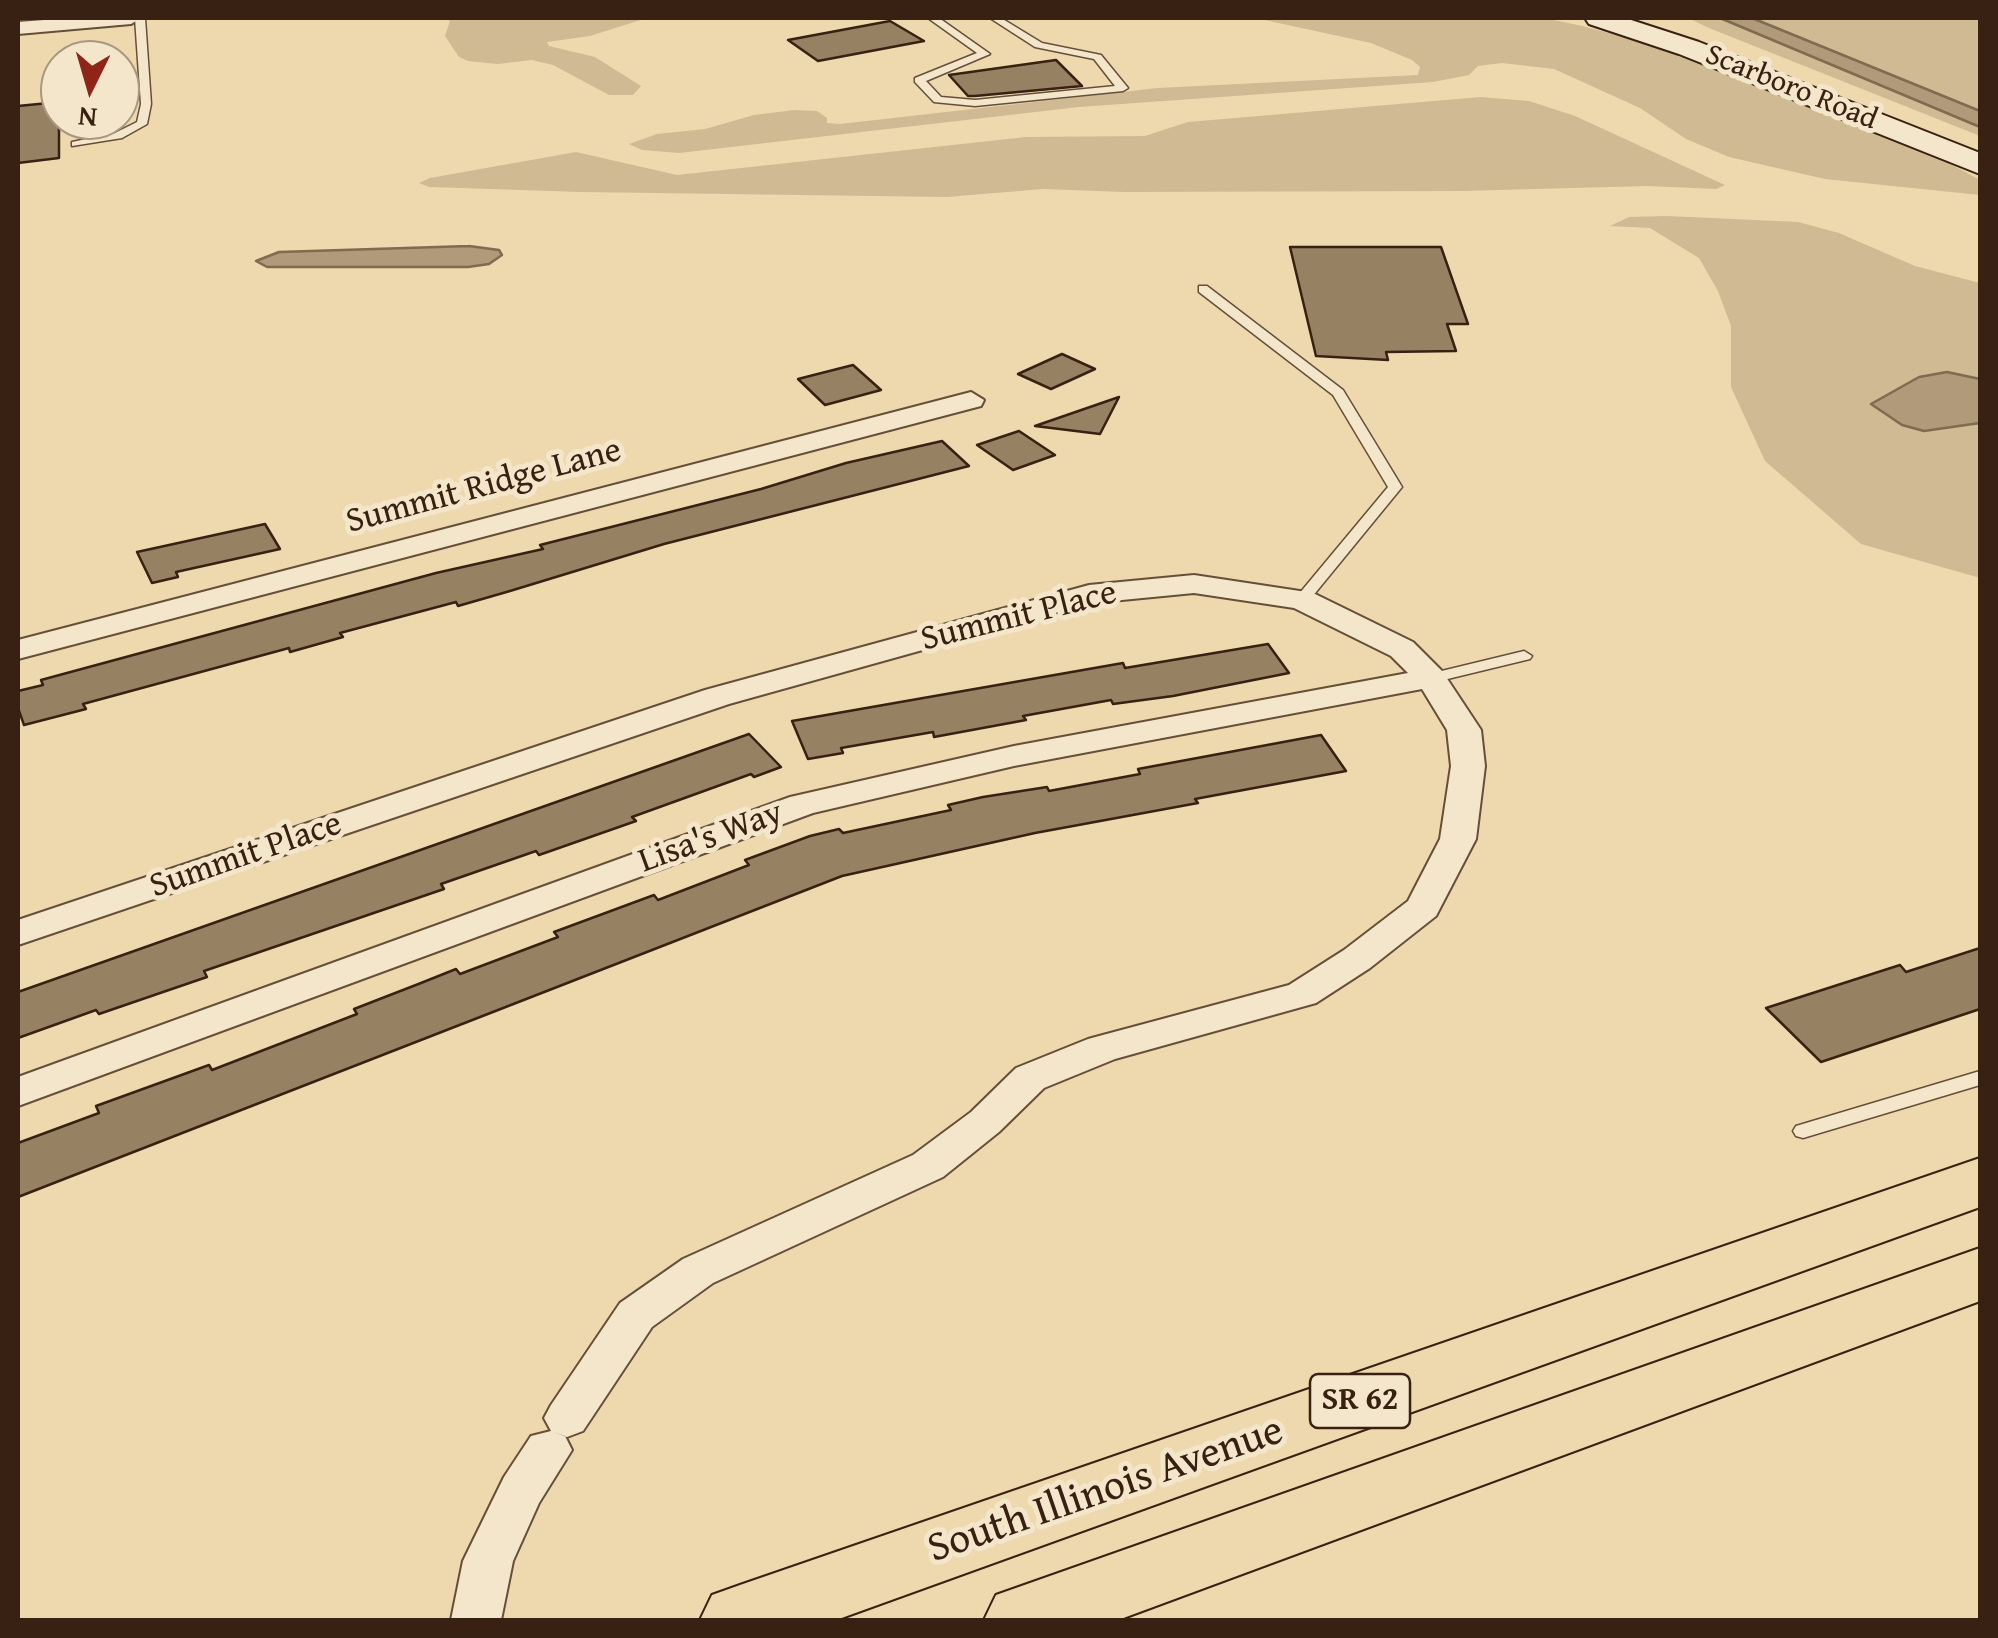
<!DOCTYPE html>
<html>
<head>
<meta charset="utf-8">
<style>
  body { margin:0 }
  #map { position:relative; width:1998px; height:1638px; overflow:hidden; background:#eed9ae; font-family:"Gentium Book Plus",serif }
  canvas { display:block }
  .frame { position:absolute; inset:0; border:20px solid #382112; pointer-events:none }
  .north { position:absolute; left:40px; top:40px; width:100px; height:100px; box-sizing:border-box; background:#f4e6ca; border:2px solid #a99780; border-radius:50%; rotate:185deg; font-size:28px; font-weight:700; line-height:40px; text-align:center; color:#382112 }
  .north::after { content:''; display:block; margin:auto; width:35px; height:45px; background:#8f2418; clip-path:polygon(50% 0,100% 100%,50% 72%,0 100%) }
</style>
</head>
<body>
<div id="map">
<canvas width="1998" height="1638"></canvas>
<div class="frame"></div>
<div class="north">N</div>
</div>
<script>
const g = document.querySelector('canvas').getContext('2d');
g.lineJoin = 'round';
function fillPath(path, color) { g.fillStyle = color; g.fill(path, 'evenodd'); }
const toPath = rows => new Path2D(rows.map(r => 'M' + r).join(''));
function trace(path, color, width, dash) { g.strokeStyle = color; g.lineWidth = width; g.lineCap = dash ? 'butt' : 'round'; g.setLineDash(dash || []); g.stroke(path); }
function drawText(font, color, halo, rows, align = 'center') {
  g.font = font + ' "Gentium Book Plus",serif'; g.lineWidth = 10; g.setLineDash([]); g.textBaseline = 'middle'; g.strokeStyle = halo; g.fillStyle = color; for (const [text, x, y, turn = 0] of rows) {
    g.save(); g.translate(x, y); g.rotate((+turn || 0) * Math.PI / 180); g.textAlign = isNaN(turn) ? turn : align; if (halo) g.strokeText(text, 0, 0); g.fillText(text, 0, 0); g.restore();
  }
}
const green = toPath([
  [444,18,647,18,590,36,547,42,549,46,595,57,641,86,633,95,609,95,553,65,532,60,497,64,468,61,459,57,445,36,450,21],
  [1255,18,1545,18,1582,26,1651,44,1945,161,1980,180,1980,195,1825,179,1729,157,1686,139,1640,108,1554,69,1502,63,1478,66,1469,75,1433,82,1079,107,679,153,642,150,629,144,657,134,705,129,754,115,794,110,817,111,827,118,827,123,840,124,1158,88,1418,75,1420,67,1412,60,1371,43],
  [1688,18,1980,18,1980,136,1709,28],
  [1481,97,1529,101,1575,116,1725,185,1716,189,1647,186,1462,191,1124,192,1043,189,947,197,581,192,429,187,419,183,430,178,576,152,677,175,1026,137,1145,136,1188,122],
  [1667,216,1798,222,1839,233,1915,266,1980,283,1980,578,1861,544,1765,461,1731,387,1731,326,1718,291,1699,258,1650,228,1610,226,1629,217]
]);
const water = toPath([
  [1720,18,1752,18,1980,111,1980,127,1720,18],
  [469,246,499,250,502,255,489,264,468,267,267,267,256,261,279,252,469,246],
  [1947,372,1980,379,1980,423,1924,431,1902,425,1871,404,1919,377,1947,372]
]);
const building = toPath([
  [890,21,924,41,818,61,788,40,890,21],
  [1056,60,1082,86,975,96,968,96,949,75,1056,60],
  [59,102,59,158,18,163,18,106,59,102],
  [1290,247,1441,247,1468,324,1447,324,1456,351,1386,352,1388,360,1316,356,1290,247],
  [1062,354,1095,369,1051,389,1018,374,1062,354],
  [853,365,881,390,825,405,798,379,853,365],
  [1119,397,1100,434,1035,426,1119,397],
  [1019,431,1055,455,1013,470,977,445,1019,431],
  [942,441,969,466,664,544,510,591,458,606,456,602,340,633,343,637,290,652,289,648,83,704,86,709,24,725,18,708,18,691,43,685,41,680,436,573,543,549,540,545,761,489,846,463,942,441],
  [265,524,280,549,176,572,178,577,152,583,137,552,265,524],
  [1268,644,1289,673,1173,696,1113,704,1111,700,1023,716,1026,720,934,737,933,732,841,748,843,753,808,759,792,721,1123,663,1125,668,1268,644],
  [749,734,781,767,754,777,751,774,632,817,636,821,539,855,536,851,441,884,444,889,204,971,207,977,166,991,99,1014,96,1010,18,1038,18,992,749,734],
  [1321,735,1346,771,1195,799,1198,803,1035,833,842,876,18,1197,18,1143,99,1113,96,1106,209,1065,212,1070,357,1014,354,1009,421,983,456,969,460,974,558,937,554,932,654,895,658,900,749,865,745,860,810,836,839,829,843,833,951,810,948,805,983,797,1047,787,1049,791,1140,774,1138,769,1321,735],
  [1980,948,1980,1009,1821,1062,1766,1008,1900,965,1906,972,1980,948]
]);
const lane = toPath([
  [135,18,145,18,151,104,147,124,122,138,72,146,72,142,115,133,137,122,141,104,135,18],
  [928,18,939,18,990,54,926,81,941,97,975,100,1115,86,1094,59,1035,47,990,18,1001,18,1042,43,1101,55,1128,88,1123,91,975,106,934,102,915,82,915,78,977,53,928,18],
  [1199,286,1207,286,1343,390,1402,487,1307,603,1297,603,1294,600,1388,487,1333,395,1199,292,1199,286],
  [1524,651,1532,656,1530,659,1431,683,1423,678,1425,675,1524,651],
  [1980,1071,1980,1085,1803,1138,1796,1136,1793,1131,1796,1126,1980,1071]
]);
const street = toPath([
  [70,18,141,18,131,24,18,34,18,22,70,18],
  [971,392,984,400,981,406,18,659,18,640,971,392],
  [1194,575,1313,593,1413,642,1442,671,1481,730,1485,766,1476,839,1436,916,1370,968,1316,1003,1115,1059,1044,1088,999,1132,943,1177,713,1283,652,1327,583,1431,567,1437,553,1432,565,1436,572,1450,539,1503,513,1561,501,1620,451,1620,463,1561,504,1477,531,1436,551,1431,544,1418,551,1405,620,1303,683,1259,913,1155,971,1112,1016,1068,1088,1039,1289,985,1344,950,1408,901,1440,839,1451,766,1447,730,1422,689,1014,766,813,813,18,1106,18,1077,790,797,1014,746,1408,673,1391,656,1294,608,1194,593,1091,603,729,704,18,945,18,920,705,690,1089,585,1194,575]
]);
const secondary = toPath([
  [1585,18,1625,18,1699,42,1980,153,1980,174,1679,54,1589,24,1585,18]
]);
const highway = toPath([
  [1980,1158,1980,1207,836,1620,700,1620,712,1595,740,1585,1980,1158],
  [1980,1248,1980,1301,1118,1620,984,1620,996,1595,1980,1248]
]);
const farStreetnames = [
  ["Scarboro Road",1791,88,22]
];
const shields = [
  [1360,1401,100]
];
const shieldNames = [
  ["SR 62",1360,1401]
];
const streetNames = [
  ["Summit Ridge Lane",484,487,-15],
  ["Summit Place",1019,617,-14],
  ["Lisa's Way",711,838,-20],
  ["Summit Place",246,856,-19]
];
const nearStreetnames = [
  ["South Illinois Avenue",1106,1491,-19]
];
fillPath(green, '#cfba93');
fillPath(water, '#b09a79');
trace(water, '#806a50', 2.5);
fillPath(building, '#978163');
trace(building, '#382112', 2.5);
trace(lane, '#664f39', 3);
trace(street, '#664f39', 4);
trace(secondary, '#382112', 4);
trace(highway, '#382112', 4);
fillPath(lane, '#f4e6ca');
fillPath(street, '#f4e6ca');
fillPath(secondary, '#f4e6ca');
fillPath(highway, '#eed9ae');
drawText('30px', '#382112', '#f4e6ca', farStreetnames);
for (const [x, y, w] of shields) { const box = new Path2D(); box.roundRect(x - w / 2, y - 27, w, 54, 8); g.fillStyle = '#f4e6ca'; g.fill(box); trace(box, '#382112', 2.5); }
drawText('bold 32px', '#382112', null, shieldNames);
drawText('35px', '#382112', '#f4e6ca', streetNames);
drawText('42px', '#382112', '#f4e6ca', nearStreetnames);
</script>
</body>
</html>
